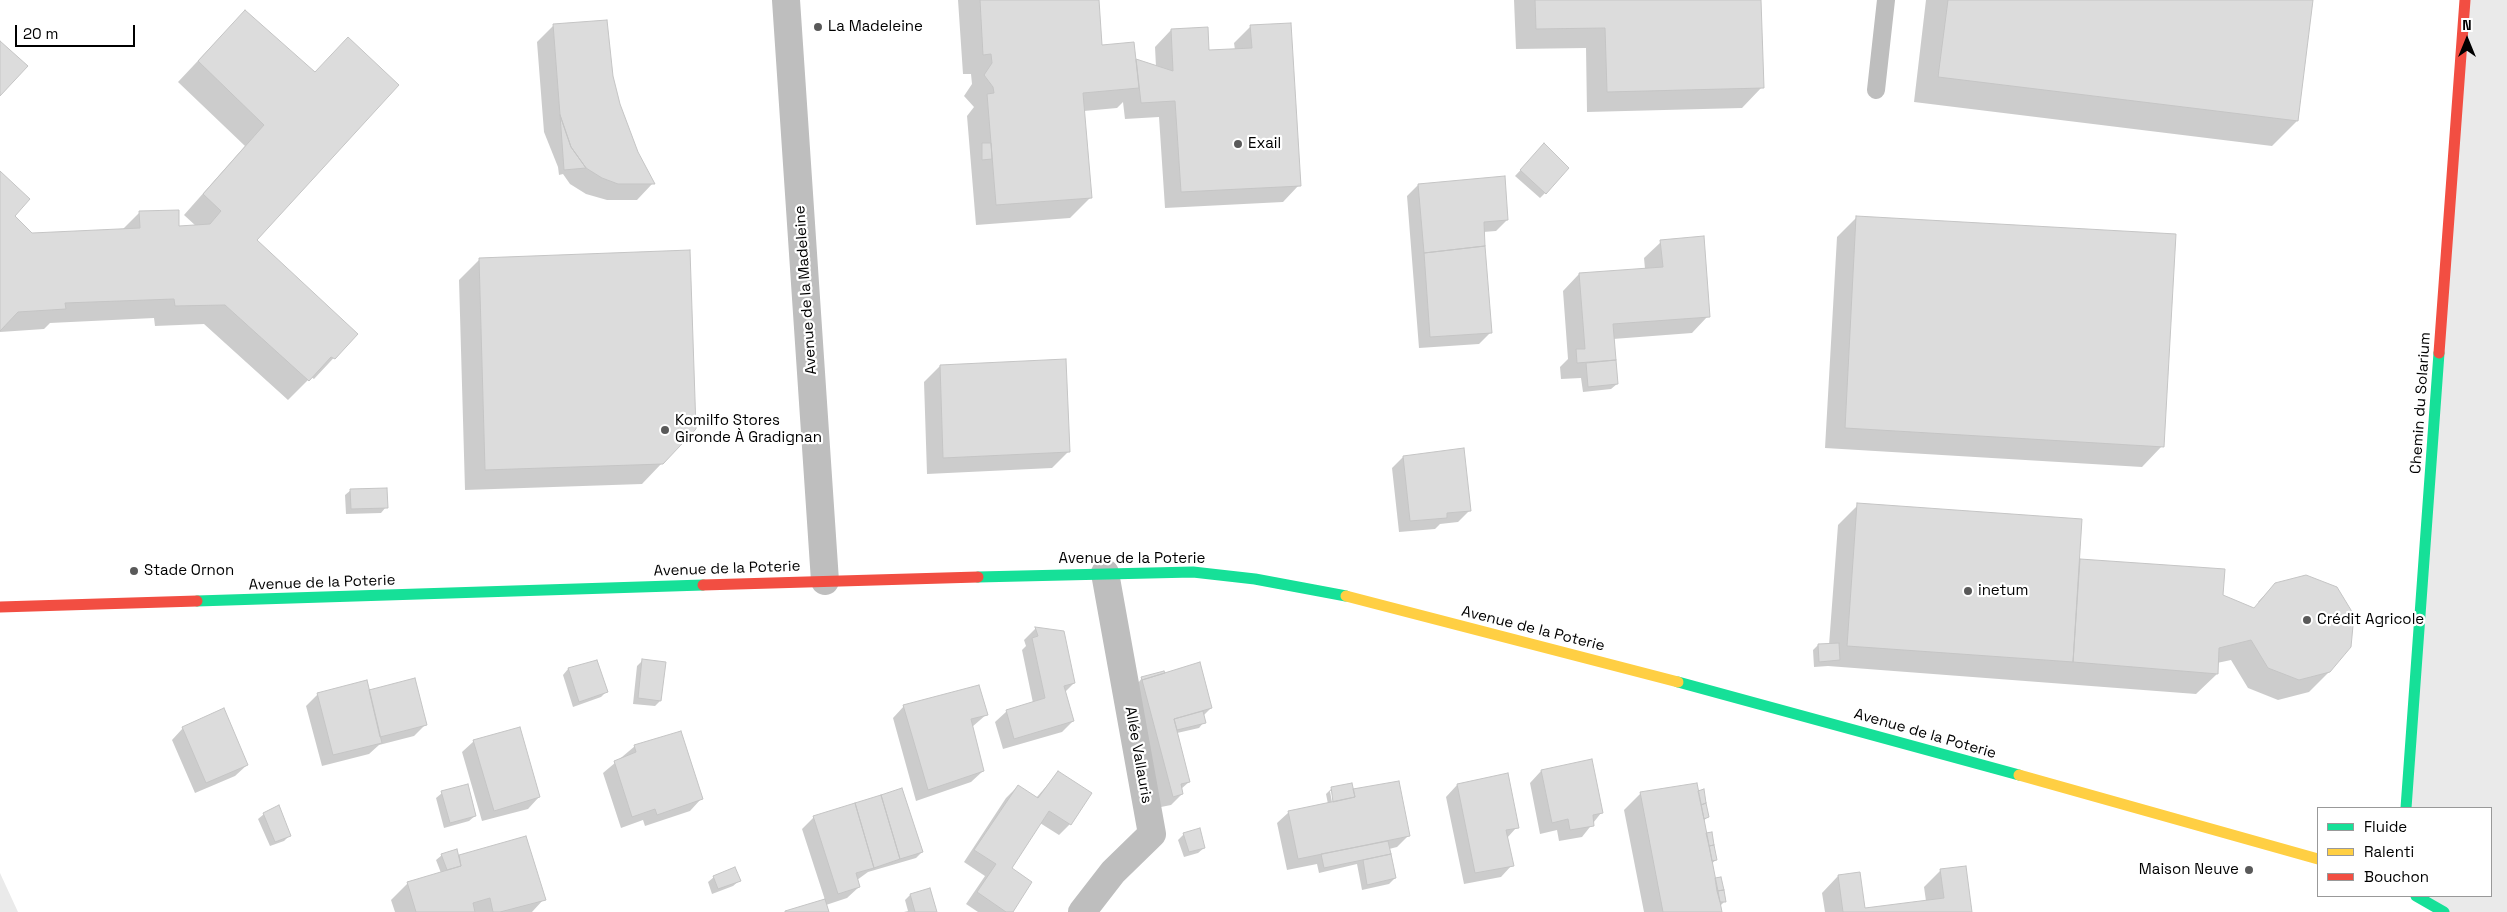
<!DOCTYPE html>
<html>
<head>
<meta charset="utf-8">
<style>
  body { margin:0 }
  #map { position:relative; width:2507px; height:912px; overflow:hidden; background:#fff; font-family:"Space Grotesk",sans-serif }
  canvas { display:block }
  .legend { position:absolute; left:2317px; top:807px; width:175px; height:90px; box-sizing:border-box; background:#fff; border:1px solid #999; margin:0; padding:6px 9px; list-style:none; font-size:15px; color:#000 }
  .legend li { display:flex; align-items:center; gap:10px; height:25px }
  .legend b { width:25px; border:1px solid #999 }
  .north { position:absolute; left:2442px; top:15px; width:50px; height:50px; -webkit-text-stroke:4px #fff; paint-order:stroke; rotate:0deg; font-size:14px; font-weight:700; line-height:20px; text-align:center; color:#000 }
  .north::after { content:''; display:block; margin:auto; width:18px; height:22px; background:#000; clip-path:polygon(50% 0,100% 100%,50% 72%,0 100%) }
  .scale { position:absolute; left:15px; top:25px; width:120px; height:22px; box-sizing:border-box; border:2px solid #000; border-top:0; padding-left:6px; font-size:15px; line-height:18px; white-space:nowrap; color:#000; -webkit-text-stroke:4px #fff; paint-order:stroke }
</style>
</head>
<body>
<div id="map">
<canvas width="2507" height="912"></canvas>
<ul class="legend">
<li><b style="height:6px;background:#16e098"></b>Fluide</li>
<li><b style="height:6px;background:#ffcf43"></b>Ralenti</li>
<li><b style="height:6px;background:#f24e42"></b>Bouchon</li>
</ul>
<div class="north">N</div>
<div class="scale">20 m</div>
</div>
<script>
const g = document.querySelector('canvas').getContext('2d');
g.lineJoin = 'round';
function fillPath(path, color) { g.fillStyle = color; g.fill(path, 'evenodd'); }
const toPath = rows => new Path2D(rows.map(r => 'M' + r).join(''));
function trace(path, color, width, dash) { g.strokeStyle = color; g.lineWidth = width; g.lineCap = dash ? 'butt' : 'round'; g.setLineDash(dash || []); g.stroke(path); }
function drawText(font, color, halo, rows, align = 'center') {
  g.font = font + ' "Space Grotesk",sans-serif'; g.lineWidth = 4.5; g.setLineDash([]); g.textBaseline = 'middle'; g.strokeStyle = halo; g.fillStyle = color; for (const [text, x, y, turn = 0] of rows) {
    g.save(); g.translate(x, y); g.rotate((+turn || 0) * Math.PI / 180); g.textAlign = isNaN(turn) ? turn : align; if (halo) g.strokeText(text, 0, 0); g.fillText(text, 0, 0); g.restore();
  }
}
const green = toPath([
  [2465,0,2507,0,2507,912,2444,912,2416,896,2491,896,2491,808,2406,808],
  [0,873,18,912,0,912]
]);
const shadow = toPath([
  [958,0,1098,0,1101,46,1135,62,1156,67,1155,47,1171,30,1208,51,1235,50,1234,43,1251,26,1299,185,1283,202,1165,208,1159,117,1125,119,1123,102,1117,108,1084,111,1091,197,1070,218,976,225,967,116,974,107,964,96,972,84,971,74,963,74],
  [1514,0,1760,0,1762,87,1742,108,1587,112,1586,48,1516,49],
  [1926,0,2312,0,2297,121,2272,146,1914,102],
  [553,26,612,76,618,104,637,152,653,183,637,200,607,200,586,194,570,184,563,174,559,175,558,167,544,132,537,42],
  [225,32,314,73,255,240,356,334,314,379,311,377,288,400,204,324,155,326,154,318,50,323,44,329,0,332,0,172,13,216,32,234,122,230,140,212,178,227,196,226,184,215,245,146,178,82],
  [1544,145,1545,193,1540,198,1515,176],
  [1418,185,1507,220,1496,231,1483,232,1491,332,1479,344,1419,348,1407,196],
  [1857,217,2162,446,2142,467,1825,448,1837,237],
  [1661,242,1708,316,1692,333,1613,339,1617,384,1611,389,1583,392,1581,378,1561,379,1560,367,1568,359,1563,291,1579,274,1645,269,1644,258],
  [479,260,662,463,642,484,465,490,459,280],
  [940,366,1068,452,1052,468,927,474,924,382],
  [1403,457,1469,511,1458,522,1440,524,1435,529,1399,532,1392,468],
  [351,490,386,507,381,513,346,514,345,495],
  [1858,505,2078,560,2224,571,2222,596,2251,613,2260,602,2258,602,2275,584,2329,672,2309,692,2278,700,2248,688,2231,660,2217,663,2217,674,2196,694,1828,666,1814,667,1813,650,1818,645,1829,645,1838,525],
  [1036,628,1074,683,1065,692,1073,721,1062,732,1003,749,995,722,1007,711,1033,703,1022,650,1026,646,1024,640],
  [643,660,660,701,655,706,633,704,637,666],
  [596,661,607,691,601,697,573,707,563,675,568,669],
  [1142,678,1211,708,1203,716,1204,722,1199,728,1177,733,1189,782,1181,789,1182,794,1171,805,1161,807,1131,692],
  [368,691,425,725,414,736,379,745,369,754,322,766,306,706,318,694],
  [904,706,987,714,972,727,983,771,971,782,916,801,893,718],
  [183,728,247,765,235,776,195,793,172,740],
  [474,741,539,797,528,809,482,821,462,752],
  [635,746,701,799,690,811,645,826,643,820,621,828,603,773],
  [1541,771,1601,813,1582,837,1559,841,1557,830,1540,834,1530,783],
  [1058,773,1070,824,1059,835,1040,823,1010,869,1012,912,978,912,966,904,985,876,964,862,1006,798,1018,786,1036,798],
  [1457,785,1517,827,1507,838,1512,865,1501,877,1464,884,1446,797],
  [1331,789,1352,791,1408,836,1397,847,1389,849,1395,878,1389,884,1362,890,1357,864,1319,873,1317,864,1287,870,1277,823,1289,812,1328,804,1326,794],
  [1330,791,1333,791,1333,808],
  [442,793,475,816,469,821,444,828,436,798],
  [1641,793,1707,817,1703,822,1716,860,1711,864,1714,880,1725,901,1719,907,1720,912,1644,912,1624,810],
  [264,814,290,835,284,841,270,846,258,819],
  [814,817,922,852,916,858,868,872,857,880,859,887,847,898,826,905,828,912,786,912,825,900,802,829],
  [1184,834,1204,848,1198,853,1184,857,1178,840],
  [442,855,459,856,544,899,532,912,395,912,391,900,408,883,441,873,436,860],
  [1941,870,1971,912,1825,912,1822,893,1838,876,1863,909,1926,901,1924,887],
  [714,877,739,881,733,886,712,894,708,882],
  [910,895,934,912,904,912,908,911,905,900]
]);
const building = toPath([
  [980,0,1099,0,1102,45,1134,42,1139,88,1083,93,1092,198,996,205,987,94,994,93,993,87,984,75,992,63,991,54,983,55,980,0],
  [1535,0,1761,0,1764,88,1607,92,1605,28,1536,29,1535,0],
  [1948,0,2313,0,2298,121,1938,77,1948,0],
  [245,10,315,72,348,37,399,85,257,240,358,334,335,359,331,357,309,381,225,305,175,306,174,299,65,303,66,309,18,312,0,331,0,171,30,199,15,216,32,233,140,228,139,211,179,210,179,226,210,224,221,211,203,194,264,125,198,61,245,10],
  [607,20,613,76,620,104,638,152,655,184,618,184,602,178,586,168,571,147,560,115,553,24,607,20],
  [1291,23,1301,186,1181,192,1175,101,1141,103,1136,59,1173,71,1171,29,1208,27,1209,50,1252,48,1250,25,1291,23],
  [0,41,28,66,0,96,0,41],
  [560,115,571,147,586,168,564,170,560,115],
  [982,143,991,143,992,159,982,160,982,143],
  [1544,143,1569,168,1546,194,1520,170,1544,143],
  [1505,176,1508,220,1484,222,1485,246,1424,253,1418,184,1505,176],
  [1856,216,2176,234,2164,447,1845,428,1856,216],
  [1704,236,1710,317,1613,324,1616,360,1577,363,1576,349,1585,349,1579,273,1663,267,1660,240,1704,236],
  [1485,246,1492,333,1430,337,1424,253,1485,246],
  [690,250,696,429,663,464,485,470,479,258,690,250],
  [1066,359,1070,452,943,458,940,365,1066,359],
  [1616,360,1618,384,1588,387,1586,363,1616,360],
  [1464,448,1471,511,1447,513,1447,518,1410,521,1403,456,1464,448],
  [387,488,388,508,351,509,350,489,387,488],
  [1857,503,2082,519,2073,662,1847,646,1857,503],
  [2080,559,2225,569,2223,595,2254,608,2275,583,2306,575,2337,587,2354,615,2351,647,2330,672,2299,680,2268,668,2251,640,2219,648,2218,674,2073,662,2080,559],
  [1035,627,1064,631,1075,683,1064,686,1074,721,1014,739,1006,710,1045,698,1032,638,1038,636,1035,627],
  [1839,643,1840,660,1819,662,1818,644,1839,643],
  [642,659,666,662,661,701,638,698,642,659],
  [597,660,608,692,579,702,568,668,597,660],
  [1200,662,1212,708,1174,719,1190,782,1181,784,1183,794,1173,797,1142,680,1200,662],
  [1164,671,1165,673,1142,680,1141,677,1164,671],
  [415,678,427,725,380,737,369,690,415,678],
  [367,680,382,743,333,755,317,693,367,680],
  [979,685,988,715,971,719,984,771,928,790,903,705,979,685],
  [224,708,248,765,206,783,182,727,224,708],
  [1203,711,1206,723,1177,730,1174,719,1203,711],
  [520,727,540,797,494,811,473,740,520,727],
  [681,731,703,799,657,815,655,809,632,817,614,761,636,752,634,745,681,731],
  [1592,759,1603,813,1593,815,1594,826,1570,830,1568,819,1552,823,1541,770,1592,759],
  [1058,771,1092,793,1071,825,1049,811,1012,868,1032,882,1013,912,1006,912,977,892,996,864,974,850,1018,785,1038,798,1058,771],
  [1508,773,1519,828,1506,830,1514,866,1475,873,1457,784,1508,773],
  [1399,781,1410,836,1298,859,1288,811,1355,797,1353,789,1399,781],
  [1352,783,1355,797,1333,802,1331,787,1352,783],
  [1697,783,1722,912,1663,912,1640,792,1697,783],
  [468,784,476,816,450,823,441,791,468,784],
  [902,788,923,852,900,859,881,795,902,788],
  [1704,789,1706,803,1701,805,1698,791,1704,789],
  [881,795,900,859,874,868,855,803,881,795],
  [855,803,874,868,856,873,860,887,838,894,813,816,855,803],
  [1706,803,1709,817,1704,819,1701,805,1706,803],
  [279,805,291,836,275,842,263,813,279,805],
  [1200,828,1205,848,1189,852,1183,833,1200,828],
  [1712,832,1714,845,1709,846,1706,833,1712,832],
  [526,836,546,900,500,912,493,912,490,898,473,903,475,912,416,912,407,882,461,866,459,855,526,836],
  [1388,841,1391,854,1324,868,1321,854,1388,841],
  [1714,845,1717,860,1712,861,1709,846,1714,845],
  [457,849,461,866,447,870,441,854,457,849],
  [1391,854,1396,878,1367,885,1363,860,1391,854],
  [1966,866,1972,912,1843,912,1838,875,1860,872,1865,908,1944,898,1940,869,1966,866],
  [735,867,741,881,718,889,713,876,735,867],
  [1721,877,1724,890,1717,891,1715,878,1721,877],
  [930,888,937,912,915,912,910,894,930,888],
  [1724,890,1726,902,1720,902,1717,891,1724,890],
  [825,899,829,912,785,912,785,911,825,899]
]);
const lane = toPath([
  [1876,90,1886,0]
]);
const street = toPath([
  [786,0,825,581],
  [1082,912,1113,872,1152,834,1105,573]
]);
const fast = toPath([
  [978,577,1193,572,1255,579,1346,596],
  [197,601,703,585],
  [1678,682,2019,775],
  [2406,808,2439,353],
  [2416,896,2444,912]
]);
const slow = toPath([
  [1346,596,1678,682],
  [2019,775,2318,859]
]);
const jam = toPath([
  [2439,353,2465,0],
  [703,585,978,577],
  [0,607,197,601]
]);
const markers = [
  [818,27,5,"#595959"],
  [1238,144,5,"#595959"],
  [665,430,5,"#595959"],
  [134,571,5,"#595959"],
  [1968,591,5,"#595959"],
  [2307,620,5,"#595959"],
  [2249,870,5,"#595959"]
];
const poiNames = [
  ["La Madeleine",828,27],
  ["Exail",1248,144],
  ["Komilfo Stores",675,421],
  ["Gironde À Gradignan",675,438],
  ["Stade Ornon",144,571],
  ["inetum",1978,591],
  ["Crédit Agricole",2317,620],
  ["Maison Neuve",2239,870,"right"]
];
const streetNames = [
  ["Avenue de la Madeleine",806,290,-94],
  ["Chemin du Solarium",2421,403,-86],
  ["Avenue de la Poterie",1132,559],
  ["Avenue de la Poterie",727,569,-2],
  ["Avenue de la Poterie",322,583,-2],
  ["Avenue de la Poterie",1533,629,14],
  ["Avenue de la Poterie",1925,734,16],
  ["Allée Vallauris",1138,755,80]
];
fillPath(green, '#eaeaea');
fillPath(shadow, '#0003');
fillPath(building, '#dcdcdc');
trace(building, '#c5c5c5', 1);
trace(lane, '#bebebe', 18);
trace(street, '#bebebe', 28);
trace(fast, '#16e098', 11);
trace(slow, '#ffcf43', 11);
trace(jam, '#f24e42', 11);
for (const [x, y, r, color] of markers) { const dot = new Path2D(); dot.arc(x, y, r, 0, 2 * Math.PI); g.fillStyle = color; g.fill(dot); trace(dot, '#fff', 2); }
drawText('15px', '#000', '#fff', poiNames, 'left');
drawText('15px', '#000', '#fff', streetNames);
</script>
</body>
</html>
